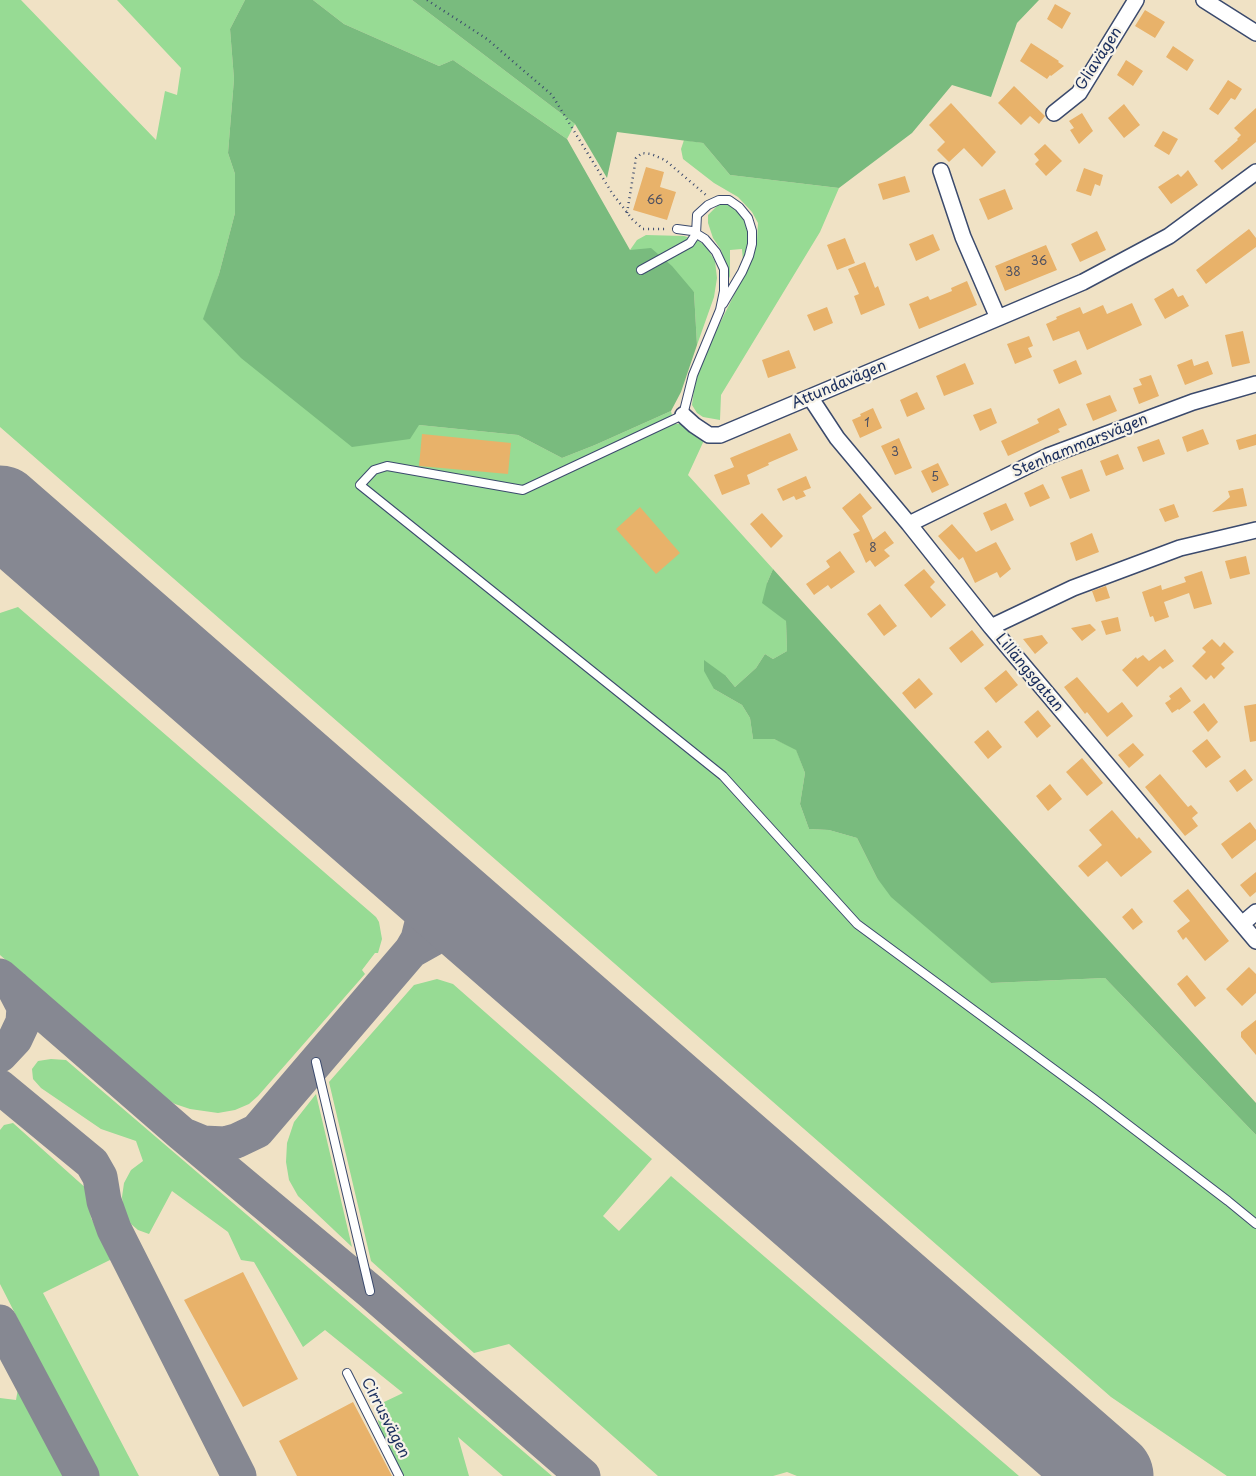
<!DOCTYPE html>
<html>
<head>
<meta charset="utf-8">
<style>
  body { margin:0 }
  canvas { display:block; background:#f0e2c5 }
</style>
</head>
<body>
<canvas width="1256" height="1476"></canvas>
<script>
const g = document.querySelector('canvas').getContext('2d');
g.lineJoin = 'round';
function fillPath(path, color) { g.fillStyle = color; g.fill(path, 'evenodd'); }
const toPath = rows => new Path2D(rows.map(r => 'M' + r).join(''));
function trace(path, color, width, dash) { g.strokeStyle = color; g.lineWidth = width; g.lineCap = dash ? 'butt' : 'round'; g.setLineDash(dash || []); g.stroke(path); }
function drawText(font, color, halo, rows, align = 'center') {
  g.font = font + ' "Playpen Sans",sans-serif'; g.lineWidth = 4.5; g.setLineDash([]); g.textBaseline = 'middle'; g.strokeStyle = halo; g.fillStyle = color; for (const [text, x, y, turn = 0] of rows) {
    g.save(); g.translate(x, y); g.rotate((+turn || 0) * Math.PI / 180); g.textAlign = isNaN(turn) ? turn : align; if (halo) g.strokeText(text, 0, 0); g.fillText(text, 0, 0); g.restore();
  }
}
const green = toPath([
  [0,0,21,0,156,140,165,91,177,95,181,68,117,0,245,0,230,29,234,79,228,153,235,174,235,213,219,274,204,319,419,425,518,435,562,458,595,445,671,411,674,424,682,424,706,436,688,475,773,569,767,583,786,621,787,651,773,659,765,654,756,668,735,687,726,676,714,689,742,705,750,718,753,739,774,739,796,749,805,773,800,804,809,829,829,830,857,838,877,878,991,983,1105,978,1256,1135,1256,1476,1227,1476,1111,1397,0,427],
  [313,0,412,0,575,124,567,139,453,60,439,66,344,24],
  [684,140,703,143,730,175,839,188,820,232,721,395,720,420,703,417,697,413,692,405,694,389,698,373,709,345,753,257,757,241,758,223,752,212,738,197,714,183,683,159,681,149],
  [719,204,729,205,738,212,745,220,748,236,746,254,743,261,742,249,730,250,730,276,727,283,725,262,721,250,713,238,708,223,708,215],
  [646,235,684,236,699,241,706,246,715,261,717,278,714,297,697,345,694,292,630,250,637,240],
  [18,607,376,917,379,922,382,939,378,953,375,953,362,970,365,974,258,1096,249,1104,235,1110,218,1113,190,1109,175,1104,161,1096,0,955,0,613],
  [437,979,453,984,652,1159,603,1216,619,1231,671,1176,1019,1476,797,1476,787,1472,773,1476,658,1476,509,1344,474,1353,371,1261,329,1082,414,985],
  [51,1059,66,1060,552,1476,503,1476,458,1437,469,1476,402,1476,386,1450,378,1421,384,1402,403,1393,325,1330,303,1347,254,1262,241,1260,228,1232,172,1191,149,1234,138,1230,131,1224,124,1212,122,1197,124,1183,131,1170,143,1161,136,1141,101,1129,41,1088,33,1079,32,1069,38,1061],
  [316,1094,352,1247,298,1196,289,1180,286,1162,287,1143,294,1122],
  [13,1123,88,1190,91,1218,112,1259,43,1293,139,1476,98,1476,0,1284,0,1130,4,1125],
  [20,1377,75,1476,0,1476,0,1398,16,1400]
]);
const forest = toPath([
  [245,0,313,0,344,24,439,66,453,60,567,139,630,250,651,248,672,266,694,292,697,345,681,392,671,411,595,445,562,458,518,435,419,425,410,439,352,447,241,358,203,319,219,274,235,213,235,174,228,153,234,79,230,29],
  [412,0,1039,0,1017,23,991,97,952,85,912,133,839,188,730,175,703,143,617,132,607,178,575,124],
  [773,569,1256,1103,1256,1135,1105,978,991,983,891,897,877,878,857,838,829,830,809,829,800,804,805,773,796,750,774,739,753,739,750,718,742,705,714,689,704,671,704,660,726,676,735,687,756,668,765,654,773,659,787,651,786,621,762,603,767,583]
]);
const taxiway = toPath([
  [411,951,436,937,453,934,468,934,482,938,501,946],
  [0,976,182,1134,370,1291,583,1476],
  [0,1055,15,1039,23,1022,24,1007,14,988],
  [0,1087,92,1163,100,1177,104,1201,114,1229,239,1476],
  [186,1136,203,1143,225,1144,236,1141,257,1131,411,951,418,939,422,923,423,911,421,898,405,863],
  [0,1322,82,1476]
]);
const runway = toPath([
  [0,510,1109,1476]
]);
const building = toPath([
  [1055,4,1071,13,1062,29,1047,19],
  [1145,10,1165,22,1155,38,1135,26],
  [1031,43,1059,61,1058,62,1064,66,1051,76,1050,75,1047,79,1020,61],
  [1173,46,1194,60,1187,71,1166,57],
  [1126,60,1143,71,1133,86,1117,75],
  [1228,80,1242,89,1235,100,1231,98,1218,115,1209,109],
  [1014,86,1045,116,1039,124,1030,116,1021,125,998,103],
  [951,103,996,152,982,167,964,148,949,162,937,150,945,142,929,125],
  [1124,104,1140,125,1124,138,1108,118],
  [1256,108,1256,142,1222,170,1214,161,1238,140,1237,139,1241,135,1234,128],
  [1082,113,1093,131,1079,144,1070,130,1074,128,1069,121],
  [1163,131,1178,139,1169,155,1154,146],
  [1045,144,1062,161,1046,176,1035,164,1039,160,1034,154],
  [646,167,664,172,660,187,676,192,667,220,633,210],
  [1084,168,1103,175,1100,186,1095,184,1091,196,1076,191],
  [1188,170,1198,185,1171,204,1158,187,1178,174,1181,177],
  [905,176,910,192,883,200,878,184],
  [1005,189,1013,209,988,220,979,199],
  [1249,229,1256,238,1256,247,1206,284,1196,270],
  [1097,231,1106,250,1080,262,1071,244],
  [933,234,940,250,916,261,909,244],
  [845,238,855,263,837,270,827,245],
  [1046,245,1057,270,1005,291,995,266],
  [865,262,875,288,878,286,885,305,861,315,854,296,859,294,848,269],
  [967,281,977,305,919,329,909,304,928,296,930,300,952,291,951,288],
  [1173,288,1178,297,1183,295,1189,306,1165,319,1154,299],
  [1132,303,1142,325,1087,350,1079,331,1053,341,1046,324,1057,319,1056,317,1080,307,1083,314,1103,305,1107,314],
  [827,307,833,323,814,331,807,315],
  [1243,331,1250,363,1232,367,1225,335],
  [1029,336,1033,346,1028,348,1032,357,1015,364,1007,344],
  [789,350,796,368,768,378,762,360],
  [1192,359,1194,366,1208,361,1213,374,1185,385,1177,365],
  [1076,360,1082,374,1059,384,1053,370],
  [965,363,974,384,944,396,936,376],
  [1151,375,1159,396,1139,404,1133,388,1142,385,1139,379],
  [917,392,925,409,907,417,900,400],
  [1110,395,1117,411,1093,421,1086,404],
  [873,408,882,428,860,438,852,420,861,416,860,414],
  [991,408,997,423,980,431,973,415],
  [1059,408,1067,425,1058,429,1060,432,1008,456,1001,441,1039,423,1037,419],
  [1203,429,1209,444,1187,452,1182,437],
  [790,433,798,450,768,463,769,465,747,475,750,484,722,495,714,475,734,467,730,458],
  [422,434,511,443,508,474,419,466],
  [1256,434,1256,445,1239,450,1236,440],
  [899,438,912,468,895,475,881,446],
  [1159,439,1165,454,1143,462,1137,447],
  [1118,454,1124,469,1106,476,1100,461],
  [938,463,949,485,932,493,921,471],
  [1082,469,1090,491,1070,499,1061,477],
  [806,476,811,488,803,491,806,496,796,500,794,496,783,501,777,489],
  [1043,484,1050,498,1030,507,1024,493],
  [1243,488,1247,506,1212,512,1230,497,1228,491],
  [860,493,872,508,862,516,873,540,885,531,894,543,884,550,890,556,875,567,870,560,866,563,853,534,860,531,842,508],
  [1006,503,1014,520,991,531,983,513],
  [1174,504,1179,517,1165,522,1159,509],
  [640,507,680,553,656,574,616,529],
  [762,513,783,536,771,548,750,524],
  [952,524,976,552,996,542,1011,569,1000,578,997,572,975,583,963,557,959,560,938,536],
  [1092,533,1099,552,1076,561,1070,543],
  [840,551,855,572,831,589,828,585,814,595,806,584,830,567,826,561],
  [1246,556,1250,574,1230,579,1225,561],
  [924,569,935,582,930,587,946,605,931,618,904,585],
  [1202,571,1212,604,1194,609,1189,593,1164,602,1169,617,1155,622,1153,616,1150,617,1142,592,1161,585,1162,590,1186,582,1184,577],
  [1106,586,1110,598,1096,602,1092,591],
  [880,604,897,626,884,636,867,614],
  [1118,617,1121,631,1106,635,1101,621],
  [1090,624,1096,630,1082,641,1071,628],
  [972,630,984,645,961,663,949,648],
  [1042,635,1048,643,1035,654,1023,639],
  [1212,639,1220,647,1224,642,1234,652,1221,664,1225,668,1214,679,1211,675,1206,680,1192,666,1206,652,1202,648],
  [1165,649,1174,661,1163,669,1160,666,1137,687,1122,670,1136,657,1137,659,1143,655,1149,661],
  [1006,670,1018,685,996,703,984,688],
  [1077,677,1108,713,1122,702,1133,716,1107,737,1087,712,1085,714,1064,687],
  [919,678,933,694,915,709,902,693],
  [1181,687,1191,701,1179,710,1178,709,1172,713,1165,703,1171,699,1169,696],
  [1204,703,1218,722,1208,732,1193,712],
  [1256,704,1256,741,1250,742,1244,706],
  [1038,710,1051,726,1037,738,1024,722],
  [988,730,1002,747,988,759,974,742],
  [1207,739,1221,757,1206,768,1192,751],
  [1133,743,1144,755,1129,768,1118,755],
  [1082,758,1103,783,1087,796,1066,772],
  [1245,769,1253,780,1237,792,1229,781],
  [1160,774,1188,807,1191,805,1198,813,1192,818,1198,826,1185,836,1145,787],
  [1050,784,1062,799,1048,811,1036,796],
  [1112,810,1137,839,1139,837,1152,852,1121,877,1107,861,1088,877,1078,866,1102,845,1089,830],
  [1250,822,1256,830,1256,840,1232,859,1221,844],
  [1256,872,1256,892,1250,897,1240,885],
  [1188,889,1229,941,1205,961,1186,937,1183,940,1177,931,1190,921,1173,901],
  [1132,908,1143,922,1133,930,1122,917],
  [1249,967,1256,974,1256,993,1242,1006,1226,989],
  [1187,975,1206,998,1195,1007,1177,984],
  [1256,1020,1256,1055,1241,1037,1241,1032],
  [243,1272,298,1379,243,1407,184,1300],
  [353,1402,392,1476,297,1476,279,1441]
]);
const path = toPath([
  [427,0,487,39,552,95,612,193,632,219,643,229,668,229],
  [627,213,636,158,642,153,651,154,665,160,706,195]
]);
const service = toPath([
  [677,229,692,231,705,239,716,252,724,269,724,291,720,310,693,375,683,415,523,490,387,466,374,470,360,485,723,776,857,924,1093,1098,1228,1201,1256,1224],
  [641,270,690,243,696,234,697,215,708,205,719,200,729,200,739,207,748,218,752,231,752,244,749,256,742,272,723,304],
  [316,1062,370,1291],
  [347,1373,399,1476]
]);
const minor = toPath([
  [1204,0,1256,33],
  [1054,113,1079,93,1136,0],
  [941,171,963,237,998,318],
  [810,397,837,438,909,524,991,627,1256,941],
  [683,415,694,425,709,435,720,435,998,318,1083,282,1169,236,1256,172],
  [909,524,1048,456,1193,402,1256,384],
  [991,627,1073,588,1180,548,1256,530],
  [1242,924,1256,912]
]);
const numberNames = [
  ["66",655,201],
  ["36",1039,262],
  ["38",1013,273],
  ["1",867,424],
  ["3",895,453],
  ["5",935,478],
  ["8",873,549]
];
const streetNames = [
  ["Gliavägen",1099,59,-57],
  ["Attundavägen",839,385,-23],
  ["Stenhammarsvägen",1080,446,-22],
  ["Lillängsgatan",1029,673,50],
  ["Cirrusvägen",385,1418,63]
];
fillPath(green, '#97db94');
fillPath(forest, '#79bb7e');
trace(taxiway, '#868892', 35);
trace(runway, '#868892', 89);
fillPath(building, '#e8b26a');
trace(service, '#3b4a6d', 10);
trace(minor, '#3b4a6d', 18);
trace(path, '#3b4a6d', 2.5, [1, 4]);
trace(service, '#fff', 8);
trace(minor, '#fff', 15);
drawText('12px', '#4e5061', null, numberNames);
drawText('15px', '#1b2f5e', '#f7f3e8', streetNames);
</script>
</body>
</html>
